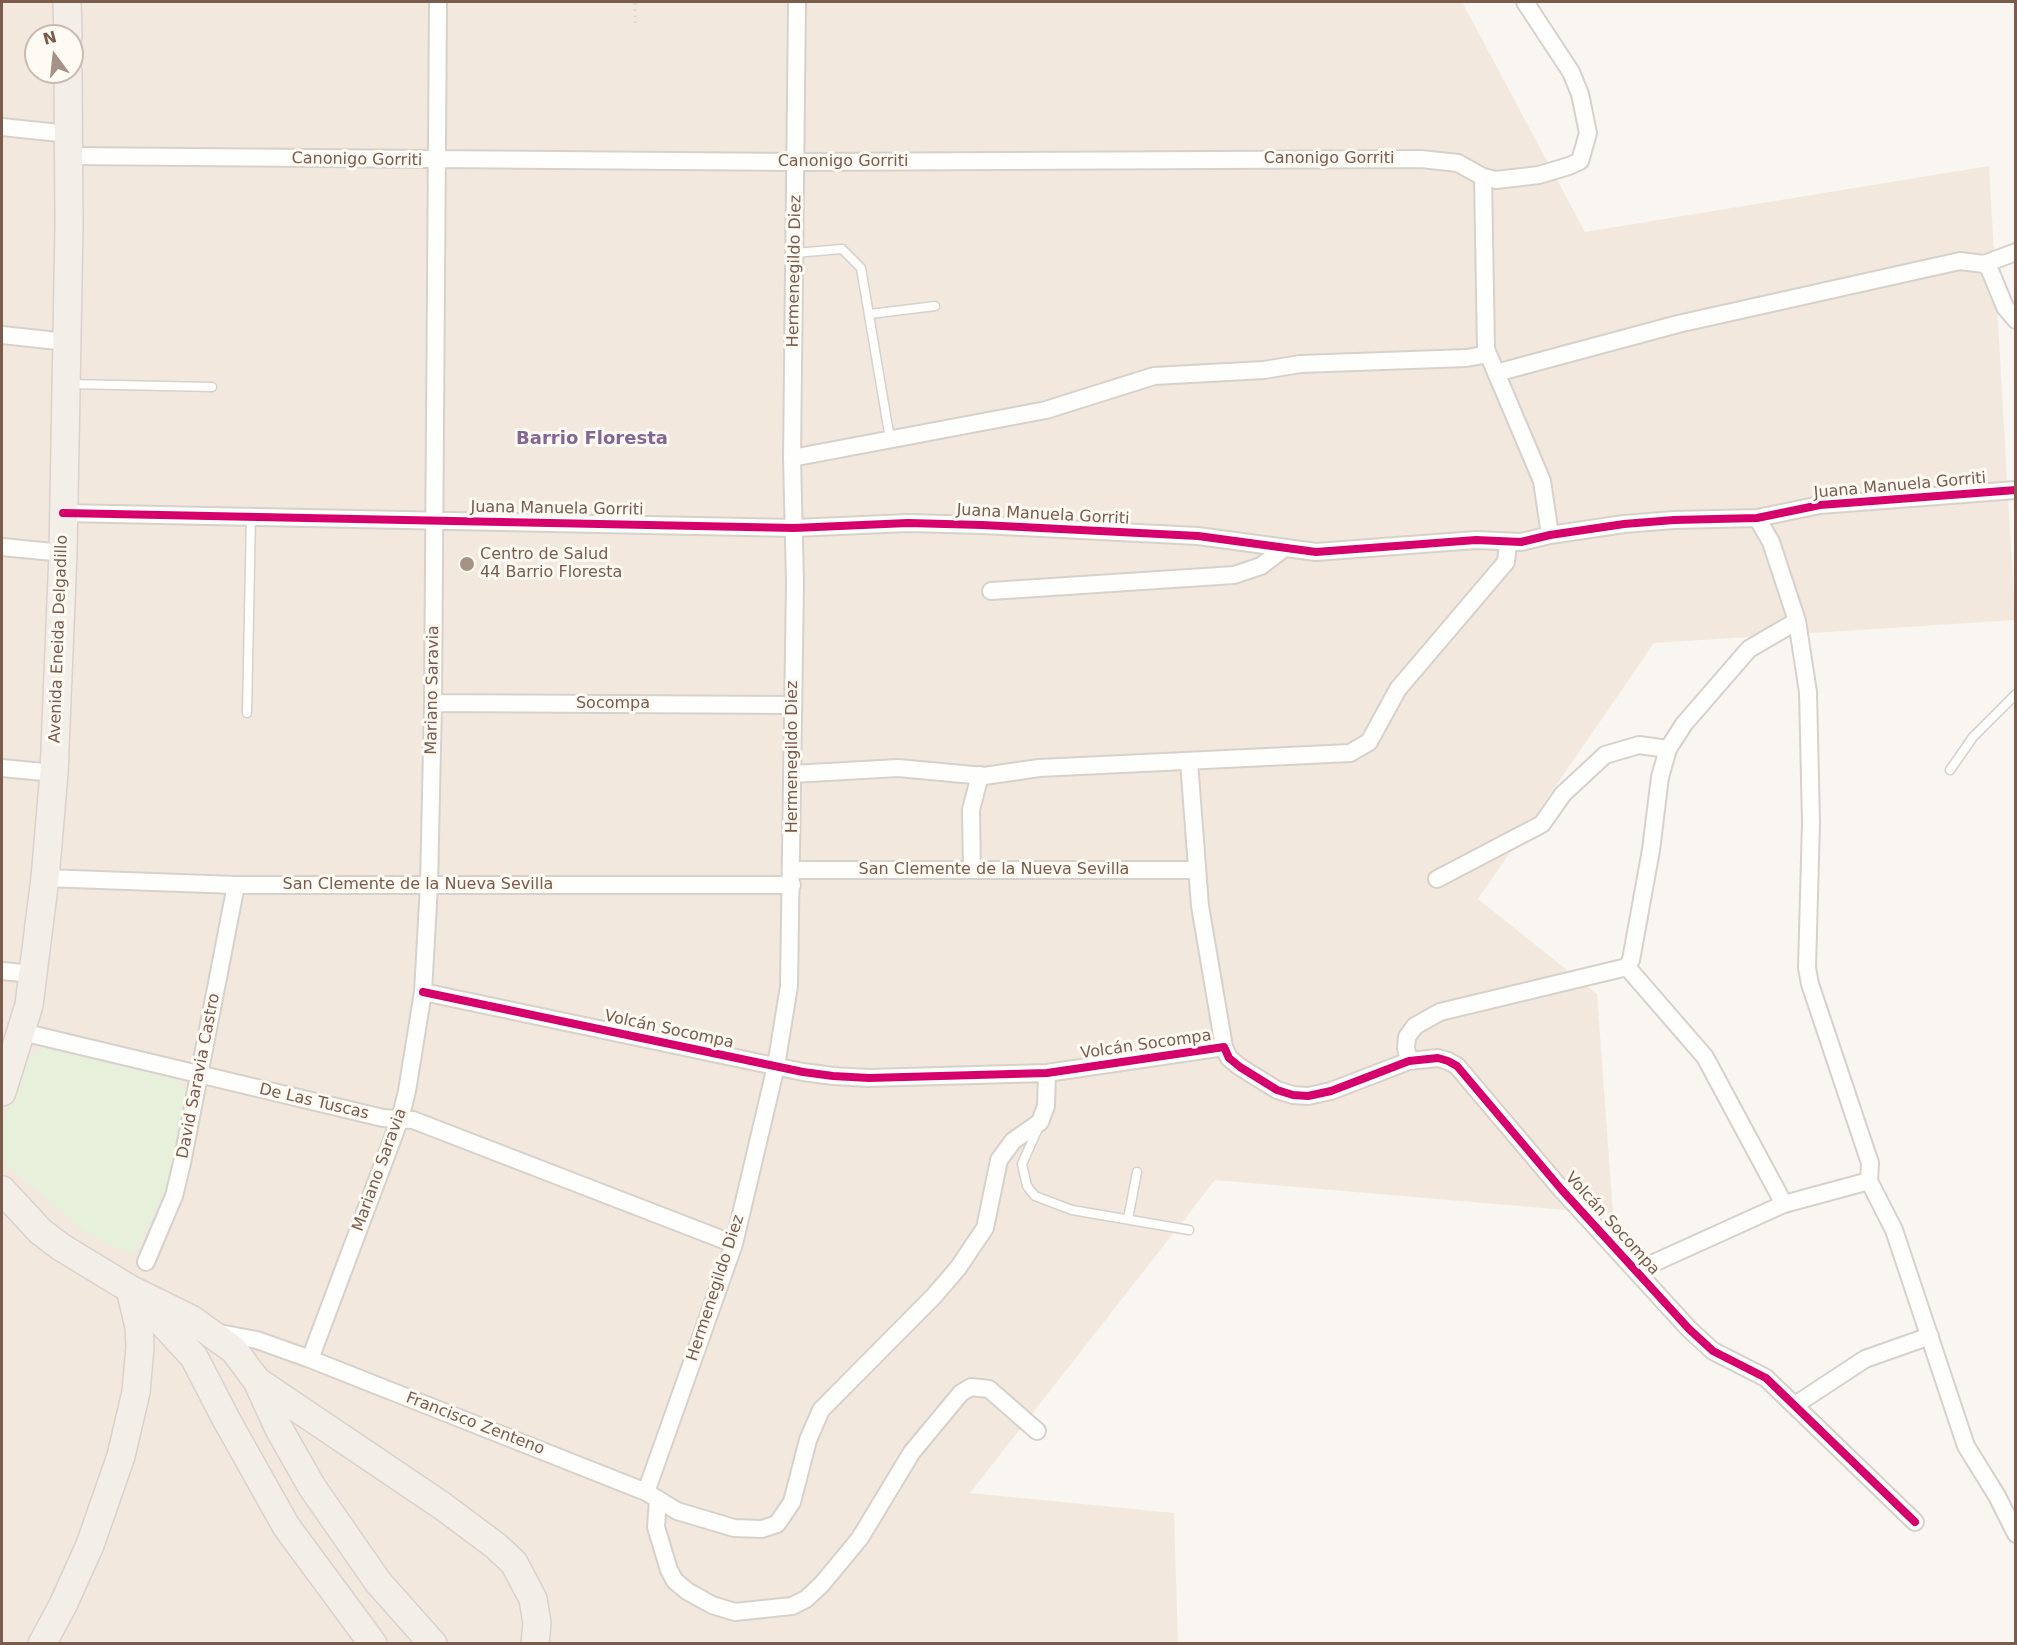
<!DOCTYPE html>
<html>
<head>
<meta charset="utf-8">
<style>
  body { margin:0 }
  #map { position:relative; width:2017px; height:1645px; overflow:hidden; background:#f9f5f0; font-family:"DejaVu Sans",sans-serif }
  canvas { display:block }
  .frame { position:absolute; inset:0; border:3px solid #7a5c4d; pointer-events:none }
  .north { position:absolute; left:24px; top:24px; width:60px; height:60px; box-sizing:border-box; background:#fffaf3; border:2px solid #cabbb1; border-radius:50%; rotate:345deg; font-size:16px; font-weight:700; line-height:24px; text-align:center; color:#7a5c4d }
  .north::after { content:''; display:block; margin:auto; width:21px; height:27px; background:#a69286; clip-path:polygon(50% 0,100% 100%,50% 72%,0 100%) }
</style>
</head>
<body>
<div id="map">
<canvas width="2017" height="1645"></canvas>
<div class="frame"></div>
<div class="north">N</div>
</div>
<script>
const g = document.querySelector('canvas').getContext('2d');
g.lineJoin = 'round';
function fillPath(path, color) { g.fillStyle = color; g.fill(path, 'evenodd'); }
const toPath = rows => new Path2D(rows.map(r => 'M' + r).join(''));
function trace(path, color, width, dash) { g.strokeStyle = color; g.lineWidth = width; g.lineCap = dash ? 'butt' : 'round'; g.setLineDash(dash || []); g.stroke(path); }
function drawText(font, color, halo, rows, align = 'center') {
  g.font = font + ' "DejaVu Sans",sans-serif'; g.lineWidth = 6; g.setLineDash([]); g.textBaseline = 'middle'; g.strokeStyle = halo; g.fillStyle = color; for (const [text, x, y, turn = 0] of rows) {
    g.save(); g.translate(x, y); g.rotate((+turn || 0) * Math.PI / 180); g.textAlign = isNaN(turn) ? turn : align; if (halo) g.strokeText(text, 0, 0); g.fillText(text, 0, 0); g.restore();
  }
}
const residential = toPath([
  [2,2,1462,2,1585,232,1989,166,2015,620,1654,643,1478,899,1597,994,1613,1214,1215,1180,970,1493,1174,1513,1178,1643,2,1644],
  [36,36,72,36,72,72,36,72]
]);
const green = toPath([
  [42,1048,179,1080,189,1095,168,1184,134,1256,85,1232,5,1164,2,1153,2,1127,22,1064]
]);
const path = toPath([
  [635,23,635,2]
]);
const service = toPath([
  [795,253,842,249,861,268,890,439],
  [870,314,935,306],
  [69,384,212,387],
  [247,713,251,516],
  [1950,770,1973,737,2016,694],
  [1039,1126,1022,1164,1027,1186,1035,1196,1072,1210,1189,1230],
  [1128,1219,1137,1172]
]);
const minor = toPath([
  [2,127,69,134],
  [69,156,797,162,1421,159,1458,163,1483,177,1496,180,1539,175,1569,166,1580,161,1588,133,1580,94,1571,72,1525,2],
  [1483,177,1486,349,1542,481,1550,535],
  [1984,264,2016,252],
  [2,335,67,342],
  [1496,373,1678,324,1960,261,1984,264,1989,268,2005,307,2016,320],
  [792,458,1046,410,1154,376,1264,370,1300,364,1467,358,1488,354],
  [63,513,794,528,908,523,982,525,1198,536,1316,552,1476,540,1521,542,1550,535,1624,524,1674,520,1757,518,1820,505,2016,490],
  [2,547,63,553],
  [991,591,1234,575,1261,566,1282,550],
  [1797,621,1808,692,1811,822,1807,968,1810,984,1870,1163,1869,1181,1894,1230,1966,1446,1997,1496,2016,1534],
  [433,703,793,705],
  [1189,762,1200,906,1224,1047],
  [2,768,54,773],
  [792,774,898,768,984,776,1039,768,1350,753,1369,742,1398,689,1506,562,1508,543],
  [792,870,1196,870],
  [972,870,971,810,980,775],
  [45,878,236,885,792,885],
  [1437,879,1542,824,1563,794,1605,755,1639,745,1668,749],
  [1627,967,1705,1057,1784,1204],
  [2,971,33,974],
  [423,992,803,1072,833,1076,869,1078,1047,1073,1224,1047,1229,1058,1240,1067,1277,1090,1293,1095,1308,1096,1331,1091,1409,1061,1438,1058,1448,1061,1457,1066,1561,1189,1689,1329,1713,1351,1766,1378,1915,1522],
  [22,1032,383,1118,413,1120,734,1244],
  [1409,1061,1406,1048,1407,1037,1415,1026,1440,1012,1627,967,1631,960,1651,850,1660,777,1668,749,1684,724,1749,649,1797,621,1771,542,1757,518],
  [146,1262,174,1196,182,1163,236,885],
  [1636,1271,1784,1204,1869,1181],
  [214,1332,257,1340,310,1359,646,1492,677,1511,734,1528,762,1529,777,1524,792,1502,808,1440,821,1410,934,1296,958,1268,985,1228,999,1160,1013,1141,1040,1122,1046,1106,1047,1073],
  [310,1359,400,1119,407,1091,423,992,429,885,433,703,438,2],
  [1795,1405,1865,1359,1930,1336],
  [646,1492,734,1244,776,1066,789,986,795,582,792,458,797,2],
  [658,1499,656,1527,669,1570,675,1581,687,1591,712,1605,735,1612,792,1606,806,1599,822,1584,860,1538,912,1452,961,1393,971,1387,989,1389,1037,1431]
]);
const primary = toPath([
  [67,2,68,36],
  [2,1092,29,1005,45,878,54,773,63,553,69,227,68,72],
  [2,1190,41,1232,61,1247,130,1289,191,1319,234,1350,257,1381,279,1429,312,1487,378,1582,433,1644],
  [146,1305,194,1357,226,1419,286,1526,373,1644],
  [257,1381,441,1505,496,1546,514,1563,533,1599,537,1623,535,1644],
  [42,1644,63,1605,90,1545,121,1456,136,1392,140,1347,139,1327,130,1289]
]);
const cycleway = toPath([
  [63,513,794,528,908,523,982,525,1198,536,1316,552,1476,540,1521,542,1550,535,1624,524,1674,520,1757,518,1820,505,2016,490],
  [423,992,803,1072,833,1076,869,1078,1047,1073,1224,1047,1229,1058,1240,1067,1277,1090,1293,1095,1308,1096,1331,1091,1409,1061,1438,1058,1448,1061,1457,1066,1561,1189,1689,1329,1713,1351,1766,1378,1915,1522]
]);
const markers = [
  [467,564,8,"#a69286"]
];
const streetNames = [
  ["Canonigo Gorriti",1329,159],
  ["Canonigo Gorriti",357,160,1],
  ["Canonigo Gorriti",843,162],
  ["Hermenegildo Diez",795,271,-89],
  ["Juana Manuela Gorriti",1900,486,-5],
  ["Juana Manuela Gorriti",557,509,1],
  ["Juana Manuela Gorriti",1043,515,3],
  ["Avenida Eneida Delgadillo",59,639,-88],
  ["Mariano Saravia",433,690,-89],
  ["Socompa",613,704],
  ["Hermenegildo Diez",793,757,-90],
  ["San Clemente de la Nueva Sevilla",994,870],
  ["San Clemente de la Nueva Sevilla",418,885],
  ["Volcán Socompa",669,1030,12],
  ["Volcán Socompa",1146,1045,-8],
  ["David Saravia Castro",199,1076,-79],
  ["De Las Tuscas",314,1102,13],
  ["Mariano Saravia",380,1170,-70],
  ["Volcán Socompa",1612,1224,48],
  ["Hermenegildo Diez",716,1288,-72],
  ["Francisco Zenteno",475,1424,21]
];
const poiNames = [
  ["Centro de Salud",480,555],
  ["44 Barrio Floresta",480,573]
];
const neighbourhoodNames = [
  ["Barrio Floresta",592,439]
];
fillPath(residential, '#f2e8de');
fillPath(green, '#e7f0db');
trace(service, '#d7d1cb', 11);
trace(minor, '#d7d1cb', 20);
trace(primary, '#dad1cc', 30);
trace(path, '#dcd5d0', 3, [1.5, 4.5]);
trace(service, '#fefefd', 8);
trace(minor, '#fefefd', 16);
trace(primary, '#f3eee8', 27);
trace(cycleway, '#d6006c', 8);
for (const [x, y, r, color] of markers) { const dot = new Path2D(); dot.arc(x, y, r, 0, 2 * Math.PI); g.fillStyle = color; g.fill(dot); trace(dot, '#fffaf3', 2); }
drawText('16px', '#7a5c4d', '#fffaf3', streetNames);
drawText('16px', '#7a5c4d', '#fffaf3', poiNames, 'left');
drawText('bold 18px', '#846695', '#fffaf3', neighbourhoodNames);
</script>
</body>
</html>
